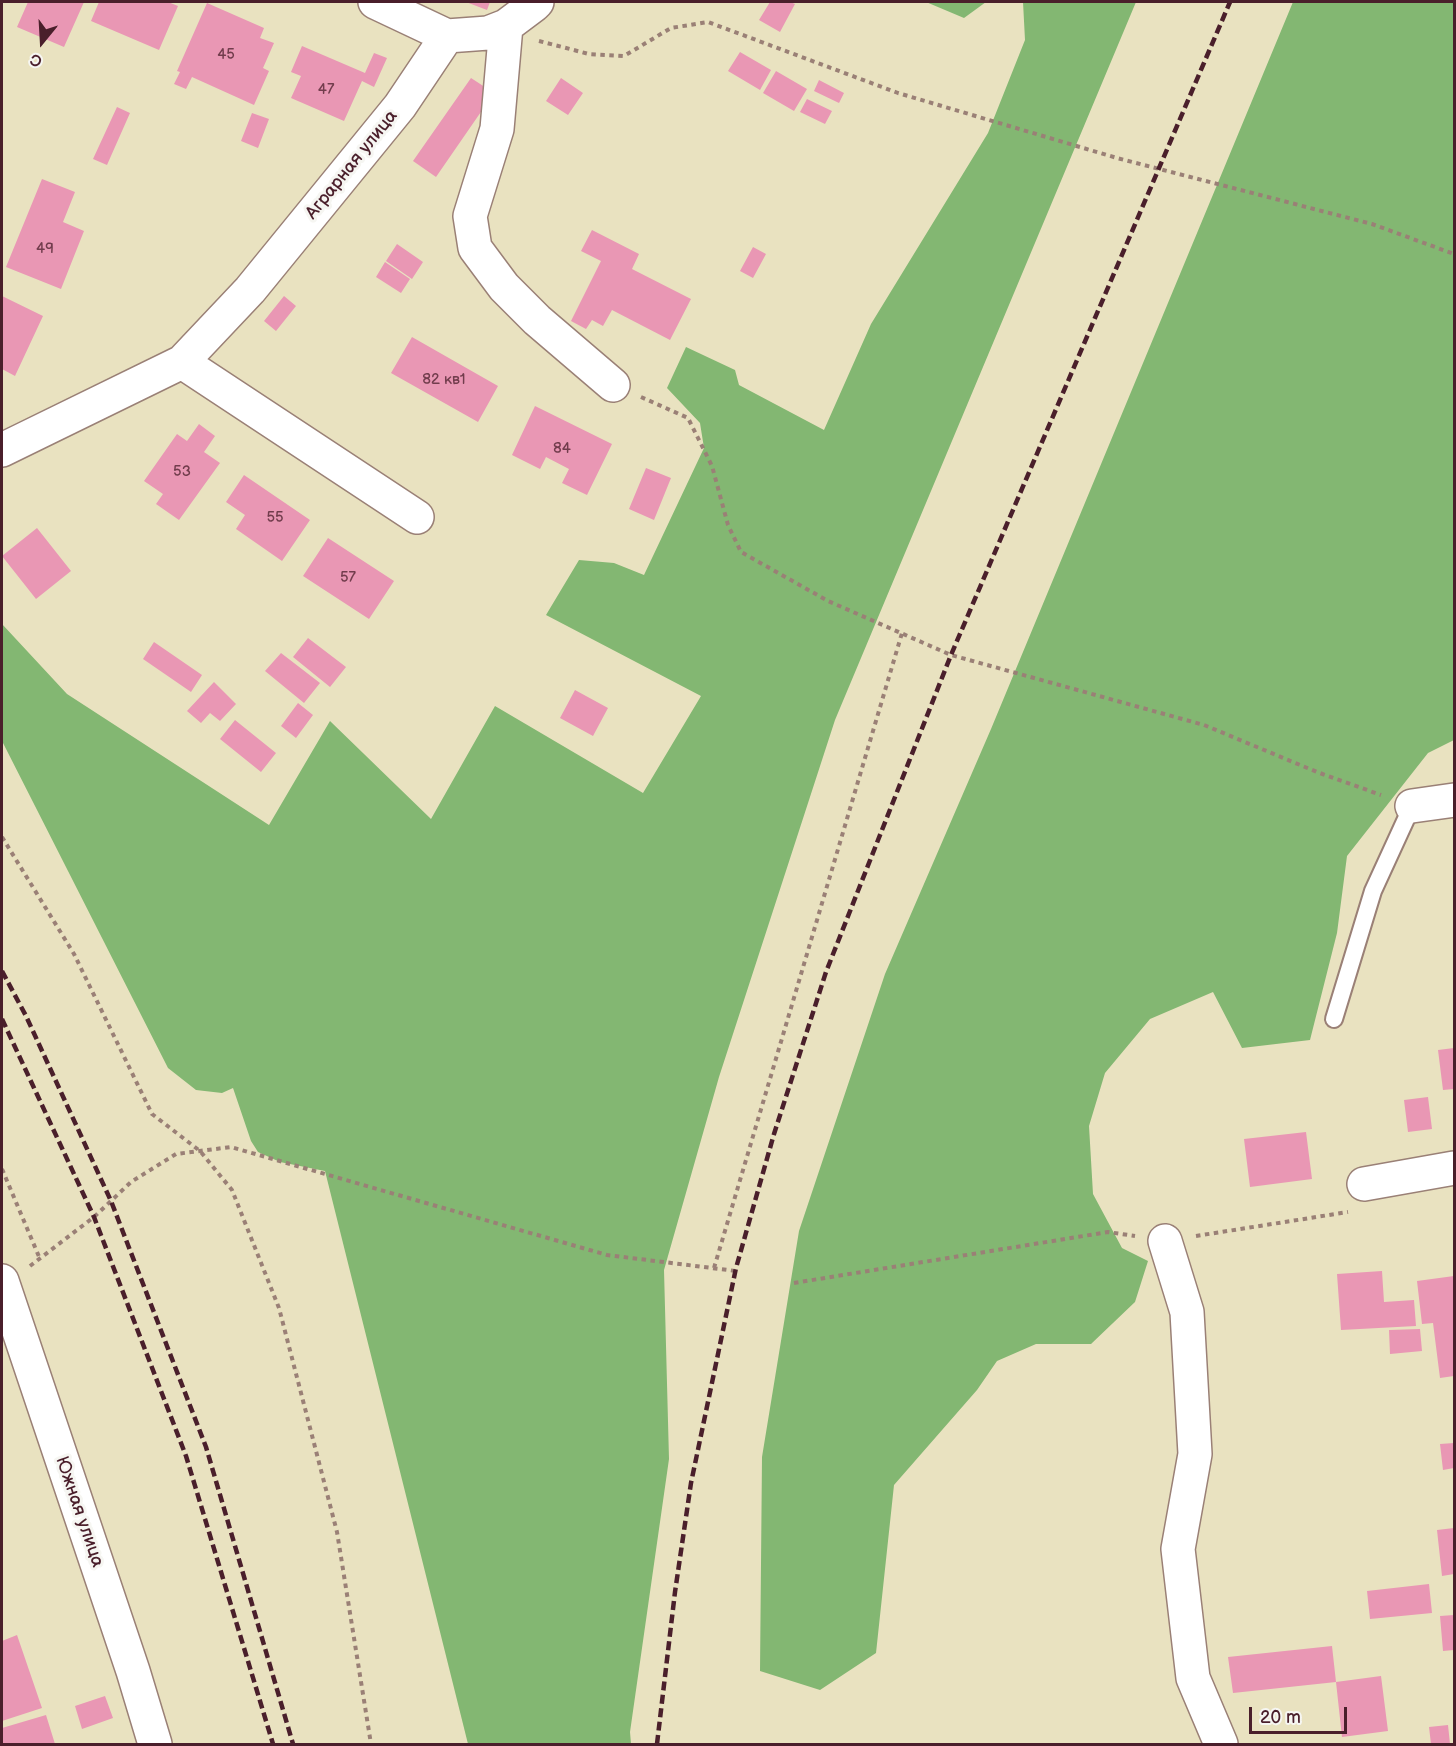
<!DOCTYPE html>
<html>
<head>
<meta charset="utf-8">
<style>
  body { margin:0 }
  #map { position:relative; width:1456px; height:1746px; overflow:hidden; background:#e9e2c0; font-family:"Balsamiq Sans",sans-serif }
  canvas { display:block }
  .frame { position:absolute; inset:0; border:3px solid #4a1f2b; pointer-events:none }
  .north { position:absolute; left:12px; top:12px; width:60px; height:60px; -webkit-text-stroke:4px #f6f6f2; paint-order:stroke; rotate:198deg; font-size:16px; font-weight:700; line-height:24px; text-align:center; color:#4a1f2b }
  .north::after { content:''; display:block; margin:auto; width:21px; height:27px; background:#4a1f2b; clip-path:polygon(50% 0,100% 100%,50% 72%,0 100%) }
  .scale { position:absolute; left:1249px; top:1707px; width:98px; height:27px; box-sizing:border-box; border:3px solid #4a1f2b; border-top:0; padding-left:8px; font-size:18px; line-height:21px; white-space:nowrap; color:#4a1f2b; -webkit-text-stroke:4px #f6f6f2; paint-order:stroke }
</style>
</head>
<body>
<div id="map">
<canvas width="1456" height="1746"></canvas>
<div class="frame"></div>
<div class="north">С</div>
<div class="scale">20 m</div>
</div>
<script>
const g = document.querySelector('canvas').getContext('2d');
g.lineJoin = 'round';
function fillPath(path, color) { g.fillStyle = color; g.fill(path, 'evenodd'); }
const toPath = rows => new Path2D(rows.map(r => 'M' + r).join(''));
function trace(path, color, width, dash) { g.strokeStyle = color; g.lineWidth = width; g.lineCap = dash ? 'butt' : 'round'; g.setLineDash(dash || []); g.stroke(path); }
function drawText(font, color, halo, rows, align = 'center') {
  g.font = font + ' "Balsamiq Sans",sans-serif'; g.lineWidth = 6; g.setLineDash([]); g.textBaseline = 'middle'; g.strokeStyle = halo; g.fillStyle = color; for (const [text, x, y, turn = 0] of rows) {
    g.save(); g.translate(x, y); g.rotate((+turn || 0) * Math.PI / 180); g.textAlign = isNaN(turn) ? turn : align; if (halo) g.strokeText(text, 0, 0); g.fillText(text, 0, 0); g.restore();
  }
}
const forest = toPath([
  [926,2,986,2,964,18],
  [1023,2,1136,2,835,720,719,1077,664,1270,669,1459,630,1732,631,1744,468,1744,325,1171,280,1162,258,1152,251,1141,233,1088,222,1093,196,1090,168,1068,2,741,2,624,67,694,269,825,330,721,431,819,495,706,643,793,701,696,546,615,579,560,614,563,644,575,704,448,700,423,667,388,686,347,735,370,739,385,824,430,871,324,988,133,1025,40],
  [1293,2,1454,2,1454,740,1428,753,1347,856,1337,933,1310,1040,1242,1048,1213,992,1150,1019,1105,1073,1089,1126,1093,1194,1122,1248,1148,1261,1135,1302,1091,1344,1036,1344,997,1361,977,1390,894,1485,876,1653,820,1690,760,1671,762,1457,799,1231,885,974,991,729]
]);
const building = toPath([
  [28,2,84,2,64,47,17,27],
  [99,2,168,2,178,6,159,50,91,21],
  [466,2,490,2,487,10],
  [770,2,790,2,795,4,780,32,759,20],
  [207,3,264,28,260,38,274,43,263,68,269,71,254,105,192,77,186,89,174,84,180,72,177,71],
  [302,46,365,73,374,53,387,58,374,87,362,81,344,121,291,98,301,76,291,72],
  [740,52,771,70,760,90,728,71],
  [776,71,807,89,794,111,763,93],
  [471,78,494,93,436,177,413,161],
  [561,78,583,93,568,115,546,101],
  [819,80,844,93,839,103,814,91],
  [807,99,832,111,825,124,800,112],
  [117,107,130,113,107,165,93,159],
  [252,113,269,119,258,148,241,141],
  [42,179,75,192,63,222,84,231,61,289,6,267],
  [592,230,639,254,632,269,691,299,670,340,612,310,603,326,592,320,586,329,571,321,601,261,581,251],
  [397,244,423,262,412,279,386,261],
  [753,247,766,254,753,278,740,271],
  [385,262,410,279,401,293,376,277],
  [2,296,43,316,15,376,2,369],
  [284,296,296,306,276,331,264,321],
  [412,337,498,386,478,422,391,373],
  [535,406,612,444,587,495,562,483,569,469,546,457,540,469,512,455],
  [199,424,215,436,204,452,220,463,179,520,156,504,163,494,144,481,177,434,187,441],
  [646,468,671,478,654,520,629,509],
  [244,475,310,520,282,561,236,529,245,515,226,502],
  [37,528,71,571,36,599,2,556],
  [328,538,394,581,369,619,303,576],
  [308,638,346,667,330,687,293,657],
  [154,642,202,675,191,692,143,659],
  [281,653,320,683,304,703,265,671],
  [214,682,236,704,220,721,210,713,201,723,187,711],
  [575,690,608,708,593,736,560,718],
  [298,703,313,715,296,738,281,726],
  [235,720,276,753,261,772,220,739],
  [1454,1048,1454,1089,1443,1090,1438,1050],
  [1428,1097,1432,1129,1408,1132,1404,1100],
  [1306,1132,1312,1179,1250,1187,1244,1139],
  [1382,1271,1384,1302,1414,1300,1416,1326,1341,1330,1337,1274],
  [1454,1276,1454,1376,1440,1378,1433,1323,1422,1324,1417,1281],
  [1420,1329,1422,1351,1390,1354,1389,1330],
  [1454,1443,1454,1468,1443,1470,1440,1444],
  [1454,1528,1454,1574,1442,1576,1437,1530],
  [1429,1584,1432,1613,1370,1619,1367,1591],
  [1454,1615,1454,1650,1443,1651,1440,1616],
  [17,1635,42,1708,2,1721,2,1641],
  [1332,1646,1336,1682,1233,1693,1228,1657],
  [1381,1676,1388,1731,1342,1737,1336,1682],
  [105,1696,113,1718,82,1729,75,1706],
  [46,1715,55,1744,2,1744,2,1728],
  [1448,1725,1450,1744,1431,1744,1429,1727]
]);
const path = toPath([
  [539,41,589,54,624,56,671,28,708,22,898,93,1117,158,1372,224,1454,254],
  [641,397,688,418,712,466,728,525,741,552,828,601,951,655,1204,725,1317,772,1381,795],
  [2,837,74,954,152,1114,200,1151,232,1190,279,1308,337,1532,371,1744],
  [2,1169,40,1259],
  [1196,1236,1348,1212],
  [30,1266,94,1217,131,1182,176,1154,231,1147,607,1255,736,1271],
  [714,1268,902,633],
  [794,1283,1108,1232,1135,1236]
]);
const lane = toPath([
  [1334,1019,1373,891,1412,806]
]);
const street = toPath([
  [375,2,447,36],
  [506,26,497,129,470,216,475,248,504,287,537,320,613,385],
  [182,362,417,517],
  [2,450,182,362,250,290,400,106,447,36,488,33,506,26,534,5,537,2],
  [1412,806,1454,800],
  [1364,1184,1454,1168],
  [1165,1241,1187,1312,1195,1454,1178,1549,1193,1678,1221,1744]
]);
const secondary = toPath([
  [2,1281,133,1671,155,1744]
]);
const rail = toPath([
  [2,971,26,1016,111,1201,206,1447,293,1744],
  [2,1019,94,1217,186,1456,273,1744],
  [657,1744,675,1592,691,1483,736,1268,774,1134,826,972,951,655,1230,2]
]);
const numberNames = [
  ["45",226,55],
  ["47",326,90],
  ["49",45,249],
  ["82 кв1",444,380],
  ["84",562,449],
  ["53",182,472],
  ["55",275,518],
  ["57",348,578]
];
const streetNames = [
  ["Аграрная улица",352,165,-51],
  ["Южная улица",79,1512,71]
];
fillPath(forest, '#83b772');
fillPath(building, '#e997b4');
trace(lane, '#9a8076', 20);
trace(street, '#9a8076', 36);
trace(secondary, '#9a8076', 36);
trace(path, '#9a8076', 4, [4.5, 4.5]);
trace(lane, '#fff', 16);
trace(street, '#fff', 33);
trace(secondary, '#fff', 33);
trace(rail, '#4a1f2b', 4.5, [9, 4.5]);
drawText('15px', '#723d4d', null, numberNames);
drawText('18px', '#4a1f2b', '#f6f6f2', streetNames);
</script>
</body>
</html>
